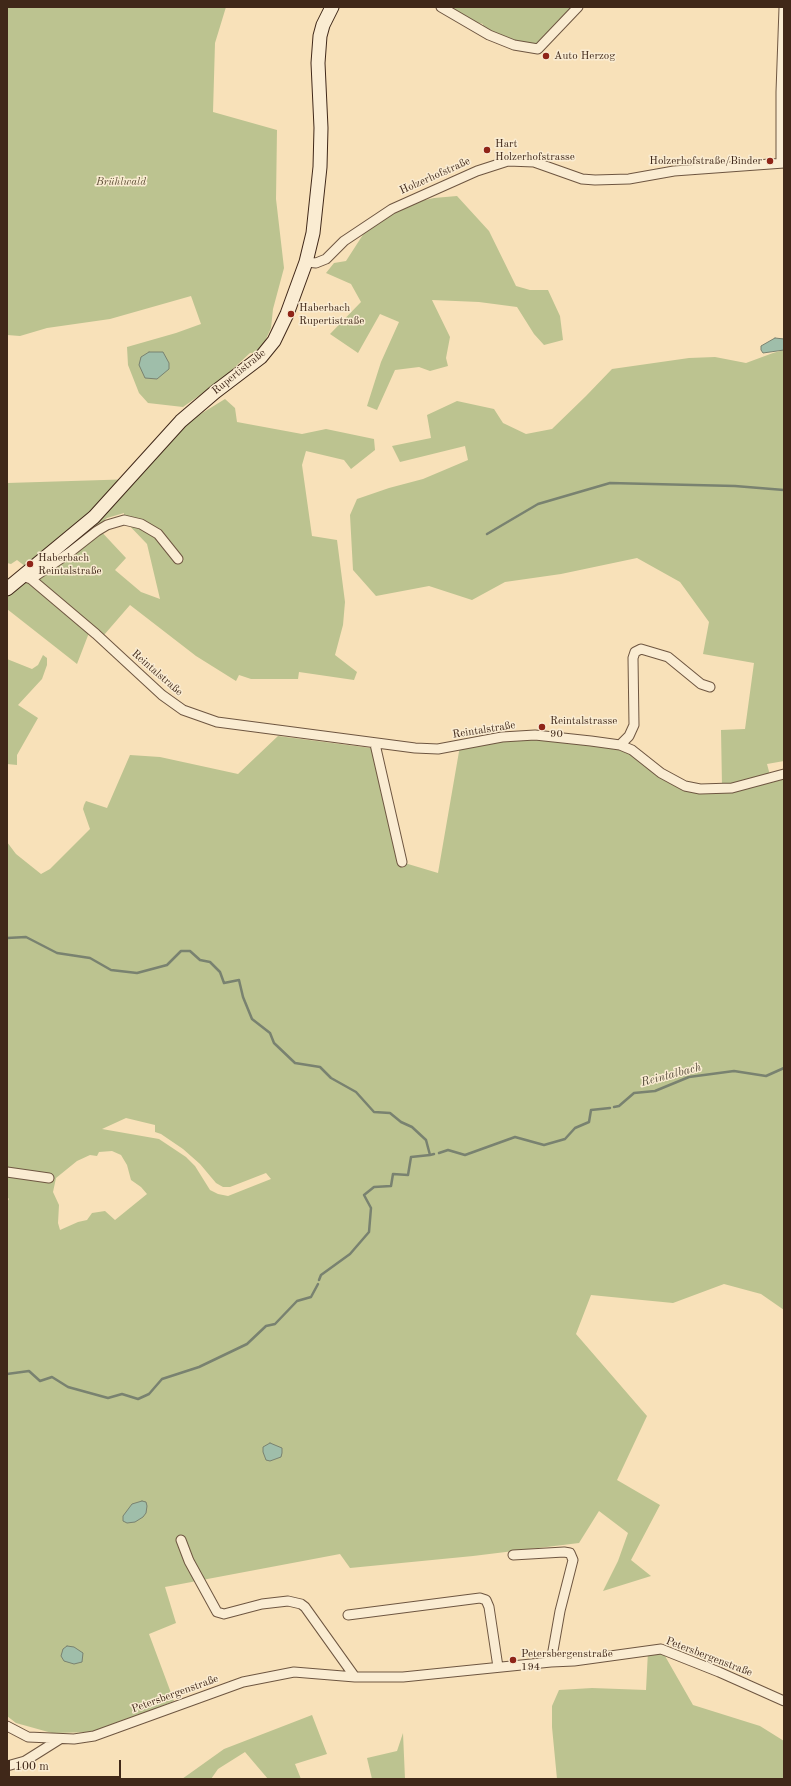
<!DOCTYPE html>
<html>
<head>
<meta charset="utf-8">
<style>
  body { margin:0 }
  #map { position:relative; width:791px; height:1786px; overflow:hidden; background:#f8e1b9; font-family:"Old Standard TT",serif }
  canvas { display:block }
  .frame { position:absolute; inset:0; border:8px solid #402819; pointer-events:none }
  .scale { position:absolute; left:8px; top:1760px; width:113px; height:18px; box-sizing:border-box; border:2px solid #402819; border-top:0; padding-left:5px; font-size:12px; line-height:14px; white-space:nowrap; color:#402819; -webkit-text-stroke:3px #faecd2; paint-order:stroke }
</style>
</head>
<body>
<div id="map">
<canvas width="791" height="1786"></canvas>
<div class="frame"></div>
<div class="scale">100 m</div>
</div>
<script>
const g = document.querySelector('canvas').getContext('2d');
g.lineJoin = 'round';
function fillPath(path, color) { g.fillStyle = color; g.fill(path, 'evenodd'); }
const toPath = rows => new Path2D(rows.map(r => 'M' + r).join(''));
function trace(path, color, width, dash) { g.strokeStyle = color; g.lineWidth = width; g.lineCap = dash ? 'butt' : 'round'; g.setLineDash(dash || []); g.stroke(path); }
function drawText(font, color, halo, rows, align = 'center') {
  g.font = font + ' "Old Standard TT",serif'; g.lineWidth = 3; g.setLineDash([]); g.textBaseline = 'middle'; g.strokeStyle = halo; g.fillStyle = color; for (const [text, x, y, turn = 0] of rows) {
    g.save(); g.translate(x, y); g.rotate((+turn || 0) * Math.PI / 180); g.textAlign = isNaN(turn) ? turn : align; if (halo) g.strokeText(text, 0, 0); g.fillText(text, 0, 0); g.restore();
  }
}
const green = toPath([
  [7,7,226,7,215,43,213,112,277,130,276,199,284,268,273,309,271,328,260,352,250,353,220,381,183,407,148,403,139,393,128,365,127,347,176,333,201,324,191,296,110,319,47,328,20,336,7,335],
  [444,7,574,7,540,43,532,46,520,46,481,30,483,24,465,20],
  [457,196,489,231,516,286,530,290,548,290,560,316,563,340,544,345,534,334,517,307,479,302,432,300,450,337,446,358,448,366,430,371,419,367,395,370,377,410,367,406,381,362,399,322,380,314,358,353,330,334,361,302,351,284,326,273,334,263,346,261,366,230,412,203,434,198],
  [784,350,784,761,767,764,771,779,784,774,784,1310,761,1294,724,1284,673,1303,591,1295,576,1334,647,1416,617,1480,660,1505,631,1560,651,1576,603,1591,618,1561,628,1533,599,1511,579,1543,473,1556,350,1568,340,1554,165,1587,176,1623,149,1634,174,1701,98,1732,52,1733,16,1723,7,1716,7,1281,8,1280,7,1275,7,1202,9,1199,7,1197,7,842,16,854,41,874,50,869,90,829,83,809,84,805,86,801,107,808,130,755,160,757,238,774,278,736,371,748,398,861,438,873,461,740,497,735,620,745,685,786,722,786,721,730,745,729,754,663,703,654,709,622,680,582,637,558,561,574,505,582,472,600,429,586,376,596,353,570,350,515,357,499,389,488,423,479,468,460,465,446,400,462,392,446,431,438,427,415,457,401,494,409,503,423,526,434,552,429,586,396,612,369,689,358,715,357,746,363,773,353],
  [126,1118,155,1125,155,1132,161,1134,183,1149,200,1164,216,1183,223,1187,230,1187,266,1173,271,1179,228,1196,218,1194,210,1190,195,1166,186,1157,159,1139,102,1129],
  [112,1151,121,1155,127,1165,131,1180,141,1187,147,1194,115,1220,105,1211,92,1213,87,1220,78,1222,60,1230,58,1223,59,1205,53,1192,56,1178,77,1161,90,1155,97,1156,99,1152],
  [225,399,235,408,237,422,302,434,326,429,374,439,375,450,351,469,344,460,306,451,302,465,312,536,337,540,345,602,343,625,335,655,357,672,354,680,299,672,298,679,251,679,239,675,236,681,196,656,130,605,104,635,92,625,77,664,7,609,7,595,34,573,17,560,11,564,7,563,7,483,136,479,186,423],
  [124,513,124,520,147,544,160,599,141,592,115,570,126,558,97,527,107,518],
  [43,655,47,658,47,665,42,679,18,705,38,718,17,755,17,765,7,764,7,659,32,669,38,665],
  [661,1649,693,1705,760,1726,784,1741,784,1779,557,1779,552,1727,552,1706,559,1690,592,1688,646,1690,648,1651],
  [312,1715,327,1754,295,1764,301,1779,268,1779,245,1752,218,1769,211,1779,182,1779,224,1749],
  [403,1733,405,1779,372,1779,367,1758,397,1751]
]);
const water = toPath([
  [775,338,784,339,784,350,763,353,761,350,761,346,775,338],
  [149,352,163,352,169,363,169,369,157,379,145,378,139,365,141,357,149,352],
  [270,1443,282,1448,282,1453,281,1457,270,1461,266,1460,263,1452,263,1447,270,1443],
  [142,1501,146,1502,147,1506,146,1513,143,1517,135,1522,127,1523,123,1521,123,1516,132,1504,142,1501],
  [67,1646,74,1647,83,1653,82,1662,74,1664,64,1661,61,1656,63,1649,67,1646]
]);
const stream = toPath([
  [487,534,538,504,610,483,735,486,784,490],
  [7,938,26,937,57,953,90,958,111,970,137,973,167,965,181,951,190,951,200,960,210,962,220,972,224,983,239,980,243,997,252,1019,270,1033,274,1043,295,1063,320,1067,331,1078,356,1092,374,1112,390,1113,401,1122,412,1127,426,1140,430,1155,434,1154],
  [614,1107,619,1106,634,1093,655,1091,689,1077,734,1071,766,1076,784,1068],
  [439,1153,448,1150,465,1155,515,1137,544,1145,565,1139,575,1128,589,1122,591,1110,610,1108],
  [319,1280,321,1275,350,1254,369,1232,371,1208,364,1195,374,1187,391,1186,393,1174,408,1175,411,1157,430,1155],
  [7,1374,29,1371,40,1381,52,1377,68,1387,108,1398,122,1394,138,1399,149,1394,162,1379,199,1367,247,1344,266,1326,275,1324,297,1301,311,1297,318,1284]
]);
const street = toPath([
  [441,7,489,35,514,45,538,49,578,7],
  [781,163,781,92,784,8],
  [306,262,316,263,326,259,344,241,392,209,477,171,508,161,534,162,582,179,595,180,629,179,674,171,784,163],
  [22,576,31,579,96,634,162,695,183,710,217,722,415,748,438,749,502,737,535,735,591,741,620,745,632,750,661,773,685,786,700,789,732,788,784,774],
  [31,579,69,553,97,531,107,525,124,520,141,524,158,534,178,559],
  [375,744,402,862],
  [620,745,629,736,634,725,633,658,635,652,641,649,668,657,701,684,710,687],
  [7,1172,49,1178],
  [181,1540,189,1561,217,1612,224,1614,262,1604,288,1601,301,1604,305,1607,355,1677],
  [513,1555,564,1552,570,1553,573,1560,560,1611,551,1662],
  [348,1615,480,1598,486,1600,489,1607,498,1667],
  [7,1726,28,1737,74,1739,94,1736,243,1682,294,1672,355,1677,403,1677,551,1662,574,1661,661,1649,719,1672,784,1701],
  [7,1766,25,1761,60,1739]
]);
const secondary = toPath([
  [7,589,94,517,181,421,215,392,261,357,274,341,287,314,306,262,313,233,320,167,321,128,318,63,320,36,323,25,332,7]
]);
const markers = [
  [546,56,4,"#8f2418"],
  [487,150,4,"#8f2418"],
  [770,161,4,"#8f2418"],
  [291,314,4,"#8f2418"],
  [30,564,4,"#8f2418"],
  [542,727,4,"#8f2418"],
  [513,1660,4,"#8f2418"]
];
const poiNames = [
  ["Auto Herzog",554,56],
  ["Hart",495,144],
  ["Holzerhofstrasse",495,157],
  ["Holzerhofstraße/Binder",762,161,"right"],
  ["Haberbach",299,308],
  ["Rupertistraße",299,321],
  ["Haberbach",38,558],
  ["Reintalstraße",38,571],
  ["Reintalstrasse",550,721],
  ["90",550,734],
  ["Petersbergenstraße",521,1654],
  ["194",521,1667]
];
const streetNames = [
  ["Holzerhofstraße",435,176,-24],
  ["Rupertistraße",239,372,-39],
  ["Reintalstraße",157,673,41],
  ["Reintalstraße",484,730,-9],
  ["Petersbergenstraße",709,1657,21],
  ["Petersbergenstraße",175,1694,-20]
];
const parkNames = [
  ["Brühlwald",121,182]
];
const waterNames = [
  ["Reintalbach",671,1075,-15]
];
fillPath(green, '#bcc390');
fillPath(water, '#9fbeaa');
trace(water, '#798270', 1);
trace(stream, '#798270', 2.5);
trace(street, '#6e5641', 11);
trace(secondary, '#402819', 15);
trace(street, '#faecd2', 9);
trace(secondary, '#faecd2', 13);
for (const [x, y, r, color] of markers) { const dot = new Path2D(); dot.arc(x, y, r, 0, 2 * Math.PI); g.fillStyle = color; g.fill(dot); trace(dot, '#faecd2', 1.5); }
drawText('11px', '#402819', '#faecd2', poiNames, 'left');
drawText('11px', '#402819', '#faecd2', streetNames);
drawText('italic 11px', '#5f4f37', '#faecd2', parkNames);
drawText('italic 12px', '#584e3d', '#faecd2', waterNames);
</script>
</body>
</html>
